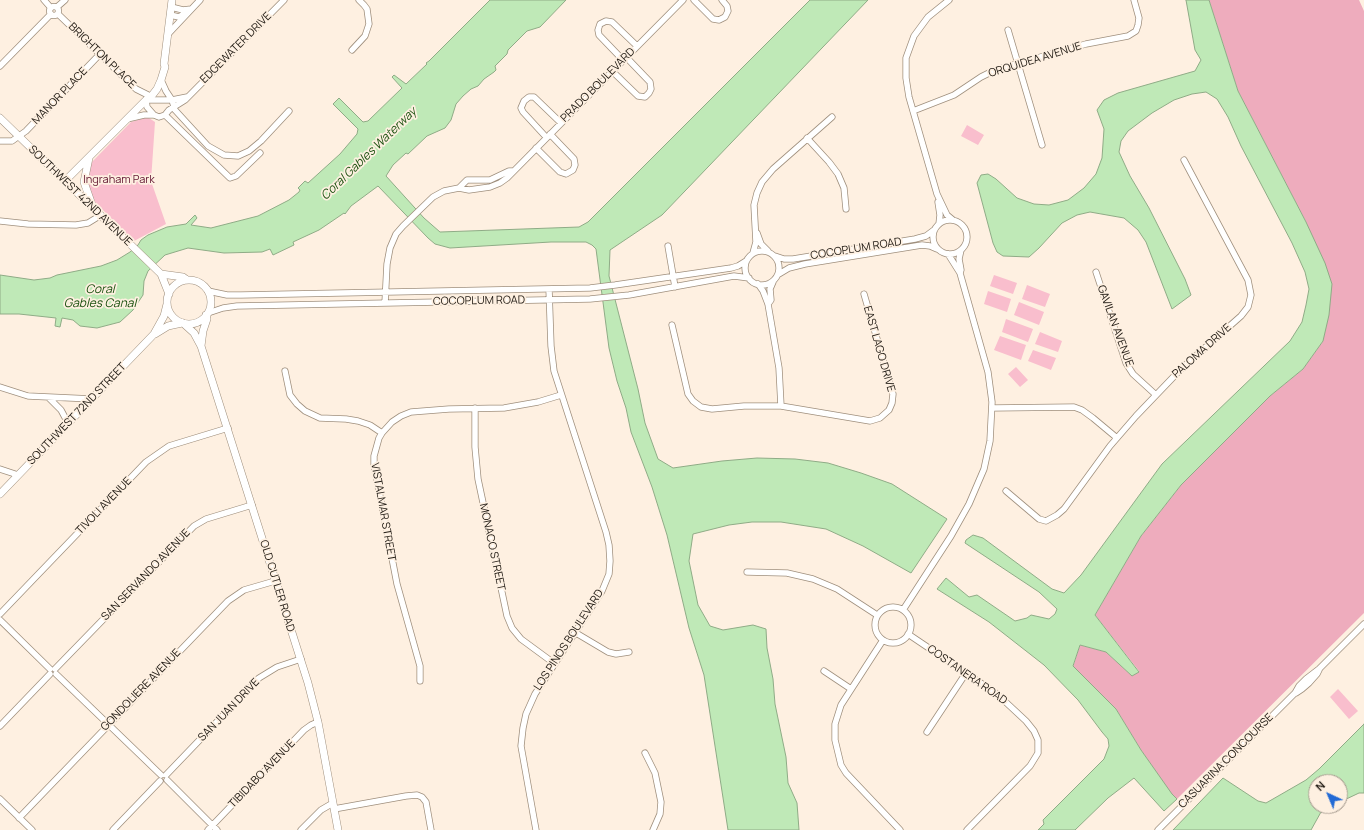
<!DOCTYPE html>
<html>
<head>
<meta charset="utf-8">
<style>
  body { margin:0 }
  #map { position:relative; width:1364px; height:830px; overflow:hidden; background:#fef0e1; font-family:Manrope,sans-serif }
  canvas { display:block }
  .north { position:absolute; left:1308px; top:774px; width:40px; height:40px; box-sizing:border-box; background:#fef0e1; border:1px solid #a59a8e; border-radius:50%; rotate:316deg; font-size:11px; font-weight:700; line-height:16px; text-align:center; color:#1f1912 }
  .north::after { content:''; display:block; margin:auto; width:14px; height:18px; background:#226ad5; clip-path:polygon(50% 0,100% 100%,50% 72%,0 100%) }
</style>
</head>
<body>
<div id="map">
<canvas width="1364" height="830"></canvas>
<div class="north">N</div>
</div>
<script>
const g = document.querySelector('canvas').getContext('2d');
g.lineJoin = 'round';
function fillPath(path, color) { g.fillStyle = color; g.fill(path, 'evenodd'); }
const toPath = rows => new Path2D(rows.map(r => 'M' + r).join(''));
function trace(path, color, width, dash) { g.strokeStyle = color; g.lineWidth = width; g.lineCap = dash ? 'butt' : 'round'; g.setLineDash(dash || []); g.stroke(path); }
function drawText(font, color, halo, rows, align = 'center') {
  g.font = font + ' Manrope,sans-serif'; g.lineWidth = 3.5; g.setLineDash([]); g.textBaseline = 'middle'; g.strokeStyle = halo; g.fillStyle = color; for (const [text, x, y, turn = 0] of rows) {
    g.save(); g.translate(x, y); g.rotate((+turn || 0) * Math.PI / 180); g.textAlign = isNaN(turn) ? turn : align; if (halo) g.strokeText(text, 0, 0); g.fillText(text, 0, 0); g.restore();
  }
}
const green = toPath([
  [144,118,149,118,155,122,151,181,166,224,134,241,95,202,90,194,86,180,91,163,131,122],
  [967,125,984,135,978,145,961,136],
  [994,275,1017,283,1013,294,990,286],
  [1027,285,1050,294,1045,307,1022,299],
  [988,291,1011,299,1007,312,984,304],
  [1019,302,1044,312,1039,325,1014,315],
  [1006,319,1033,329,1028,342,1002,332],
  [1040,332,1062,341,1058,352,1035,344],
  [1000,336,1026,345,1021,360,994,350],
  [1033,350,1056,358,1051,370,1028,361],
  [1016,367,1028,380,1020,387,1008,374],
  [1338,689,1358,711,1349,719,1330,697]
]);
const forest = toPath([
  [1209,0,1359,0,1364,11,1364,613,1177,799,1172,795,1141,750,1116,709,1073,667,1080,645,1106,652,1132,676,1139,671,1095,615,1141,536,1181,485,1270,396,1303,369,1323,341,1306,222,1238,91]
]);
const water = toPath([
  [490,0,566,0,540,27,527,31,508,50,507,54,495,66,496,70,494,72,484,79,478,86,471,89,463,96,456,104,451,120,445,128,427,136,408,154,406,153,393,165,386,176,424,218,440,232,579,227,588,222,810,0,868,0,662,215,610,250,609,276,638,389,645,423,658,459,673,468,722,461,757,458,795,459,828,463,861,473,892,484,947,519,911,573,863,546,826,529,781,522,752,522,729,525,693,534,689,561,698,605,710,626,723,630,753,625,766,629,767,648,773,679,775,704,786,757,788,783,797,803,799,830,728,830,704,675,689,628,667,535,652,487,631,432,626,408,617,381,609,348,596,249,592,245,586,242,551,242,450,248,435,244,428,238,378,186,351,206,345,214,344,213,319,230,293,242,294,245,273,255,270,249,262,252,224,253,188,248,165,255,148,271,144,281,143,295,133,310,120,322,97,328,80,326,73,320,62,318,60,327,55,326,56,318,19,314,0,314,0,275,34,280,50,278,57,275,101,266,117,260,130,252,138,245,141,240,148,235,167,227,186,224,195,215,197,218,191,225,211,228,258,216,289,200,299,192,300,190,298,188,305,181,308,183,340,154,357,134,358,129,333,104,339,98,363,122,368,121,402,88,392,77,394,75,406,84,427,64,426,63,429,61,490,0],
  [1186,0,1209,0,1238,91,1306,222,1325,263,1332,284,1329,315,1323,341,1303,369,1270,396,1181,485,1141,536,1095,615,1139,672,1132,676,1106,652,1080,645,1073,666,1116,709,1141,750,1172,794,1177,799,1164,811,1134,778,1108,798,1075,830,1038,830,1044,824,1043,820,1104,759,1109,746,1108,739,1102,732,1078,700,1044,665,989,622,937,589,946,578,969,597,977,595,1015,621,1027,618,1031,615,1049,619,1055,614,1057,609,1039,592,965,543,966,540,973,535,983,538,1052,589,1064,593,1081,575,1162,464,1290,341,1302,322,1306,305,1309,289,1305,272,1292,243,1241,146,1228,117,1217,99,1206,92,1192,94,1174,100,1152,113,1128,131,1121,141,1119,152,1130,176,1149,208,1185,279,1191,295,1172,309,1146,242,1138,230,1124,218,1090,212,1077,215,1062,223,1039,248,1029,257,1003,256,997,252,993,243,977,183,981,175,988,174,996,179,1017,198,1034,204,1049,205,1068,200,1084,188,1096,174,1102,158,1104,129,1097,110,1104,100,1118,93,1195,71,1201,60,1195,50,1186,0],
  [1364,724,1364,793,1359,793,1340,802,1340,782,1316,782,1316,806,1333,806,1321,812,1311,830,1173,830,1223,778,1258,801,1266,803,1273,799,1306,780,1319,769,1364,724]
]);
const minor = toPath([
  [44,0,51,8],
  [694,0,713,19,719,20,725,17,728,11,727,6,722,0],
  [949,0,928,17,914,36,906,58,906,78,909,97,937,194,947,215,953,220],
  '49.5 11a4.5 4.5 0 1 1 9 0a4.5 4.5 0 1 1-9 0Z',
  [57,7,65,0],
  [171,7,183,10,191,9],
  [58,14,136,89,148,95],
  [170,15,179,17,186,13],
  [1008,30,1042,145],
  [168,34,200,0],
  [352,50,365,36,369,24,367,9,364,5,359,0],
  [623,60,599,35,598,30,600,24,606,21,612,22,637,46],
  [0,66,51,14],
  [612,71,638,96,645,97,649,93,651,89,650,82,626,57],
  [161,80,166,91,172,100,175,110,208,146,224,155,238,156,249,151,261,141,289,111],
  [913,111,954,95,981,77,995,70,1086,44,1128,36,1136,31,1138,25,1139,18,1134,0],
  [154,115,147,107,146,100,172,100,187,97],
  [165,115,230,178,236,176,260,153],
  [127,119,144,115,154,115,159,117,165,115,169,110,185,100,284,0],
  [546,137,523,112,521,108,524,101,529,97,534,97,561,123],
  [807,138,829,162,838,174,844,188,846,209],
  [0,141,12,141,26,131,100,54],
  [536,148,560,172,566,174,573,170,575,165,574,159,550,134],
  [513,171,509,171,490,180,467,180,459,188,469,190,490,187,500,183,507,178,683,0],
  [938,202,940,215,939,224],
  '933 237a17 17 0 1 1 34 0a17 17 0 1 1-34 0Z',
  [0,221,28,224,76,225,88,223,101,215],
  [757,233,761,244,768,251],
  [668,246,675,287],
  '745 268a17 17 0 1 1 34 0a17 17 0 1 1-34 0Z',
  [753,253,756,242,754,205,757,193,762,182,773,169,832,117],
  [775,256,784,259,793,259,915,239,926,236,934,230],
  [1096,272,1126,363,1133,374,1156,395],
  [960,273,961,270,959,259,961,250],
  [779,274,789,268,805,264,922,245,930,246,937,249],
  [758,284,763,291,768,304,779,368,781,406],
  [208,291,227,295,241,295,590,288,615,285,731,268,738,266,746,261],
  [385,303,387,264,390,248,396,234,403,226,433,197,444,191,459,188],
  [768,304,771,300,770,289,773,282],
  [208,313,223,308,237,306,590,299,629,295,734,276,749,278],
  [672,325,688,394,693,401,701,407,712,409,744,406,781,406,870,421,880,418,889,410,892,403,893,394,864,294],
  [285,371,290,395,297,404,305,411,320,418,346,419,358,421,370,425,382,433],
  [0,387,28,396,92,399],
  [49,398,61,410,68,423],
  [475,408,475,447,478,479,507,616,512,628,521,639,555,664],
  [992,408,1074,407,1082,410,1093,418,1117,438],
  [0,469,18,475],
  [1006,491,1039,519,1046,521,1057,515,1064,509,1110,446,1136,416,1182,368,1241,316,1248,307,1251,295,1248,280,1184,160],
  [747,572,787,573,813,579,837,589,877,615],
  '875 625a18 18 0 1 1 36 0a18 18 0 1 1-36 0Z',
  [903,610,951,536,969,504,984,469,990,441,992,402,988,372,960,273,948,254],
  [0,614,146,462,169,446,228,428],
  [0,620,50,669],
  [576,633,608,652,616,654,629,652],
  [908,634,997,694,1026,721,1034,731,1038,740,1038,753,1030,766,967,830],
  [883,640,841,705,835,724,835,740,841,765,846,773,900,830],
  [55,669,194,526,206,519,252,505],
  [824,671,851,689],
  [56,674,161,775],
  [420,681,420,666,397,584,374,465,374,456,379,438,382,433,392,422,401,416,411,412,449,409,504,408,538,402,561,395],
  [1296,693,1302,689,1309,683,1317,674,1319,670],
  [0,726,50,674],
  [927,732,966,673],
  [645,753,655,773,661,802,660,814,653,830],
  [166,775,259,678,277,667,301,659],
  [167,780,217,830],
  [0,799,32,830],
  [334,809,406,796,417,795,422,797,426,802,431,830],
  [19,818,228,601,244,590,275,581],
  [113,830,160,781],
  [208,830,304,730,311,725,318,722],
  [301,830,321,810,333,803],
  [536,830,521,746,523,728,526,714,535,694,602,591,609,574,610,561,609,545,606,532,554,371,551,346,549,289],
  [1158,830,1295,693,1299,686,1306,679,1319,669,1364,624]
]);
const major = toPath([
  [0,118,161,274,169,294],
  [89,158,84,182,92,205],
  [65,181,147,99,150,98,157,89,161,80,165,67,164,64,172,0],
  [161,274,183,277,187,280],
  '167 302a22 22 0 1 1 44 0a22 22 0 1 1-44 0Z',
  [183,323,194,333,201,346,308,683,318,722,338,830],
  [155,334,168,326,182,323],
  [201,346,203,331,207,319,206,315],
  [0,494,154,334,164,316,167,304]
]);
const streetNames = [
  ["EDGEWATER DRIVE",236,48,-45],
  ["BRIGHTON PLACE",102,56,44],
  ["ORQUIDEA AVENUE",1035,60,-17],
  ["PRADO BOULEVARD",598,85,-45],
  ["MANOR PLACE",60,96,-46],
  ["SOUTHWEST 42ND AVENUE",80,196,44],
  ["COCOPLUM ROAD",856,249,-9],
  ["COCOPLUM ROAD",479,301,-1],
  ["GAVILAN AVENUE",1115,326,70],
  ["EAST LAGO DRIVE",879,349,74],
  ["PALOMA DRIVE",1202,351,-42],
  ["SOUTHWEST 72ND STREET",77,414,-46],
  ["TIVOLI AVENUE",104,506,-46],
  ["VISTALMAR STREET",383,512,80],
  ["MONACO STREET",492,547,78],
  ["SAN SERVANDO AVENUE",146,575,-46],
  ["OLD CUTLER ROAD",277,586,73],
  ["LOS PINOS BOULEVARD",569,640,-57],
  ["COSTANERA ROAD",967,675,35],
  ["GONDOLIERE AVENUE",141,690,-46],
  ["SAN JUAN DRIVE",229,710,-46],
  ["CASUARINA CONCOURSE",1226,761,-45],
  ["TIBIDABO AVENUE",262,774,-46]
];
const parkNames = [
  ["Ingraham Park",119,180]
];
const waterNames = [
  ["Coral Gables Waterway",369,154,-44],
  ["Coral",100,290],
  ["Gables Canal",100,304]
];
fillPath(green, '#f9becd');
fillPath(forest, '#eeacbd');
fillPath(water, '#bfe9b7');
trace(water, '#8fab86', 1);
trace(minor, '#9f8f7d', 7);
trace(major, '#9f8f7d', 8);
trace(minor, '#fff', 5.5);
trace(major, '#fff', 7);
drawText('11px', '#1f1912', '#fef0e1', streetNames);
drawText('11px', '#621632', '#fef0e1', parkNames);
drawText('italic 12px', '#1e5312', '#fef0e1', waterNames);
</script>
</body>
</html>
